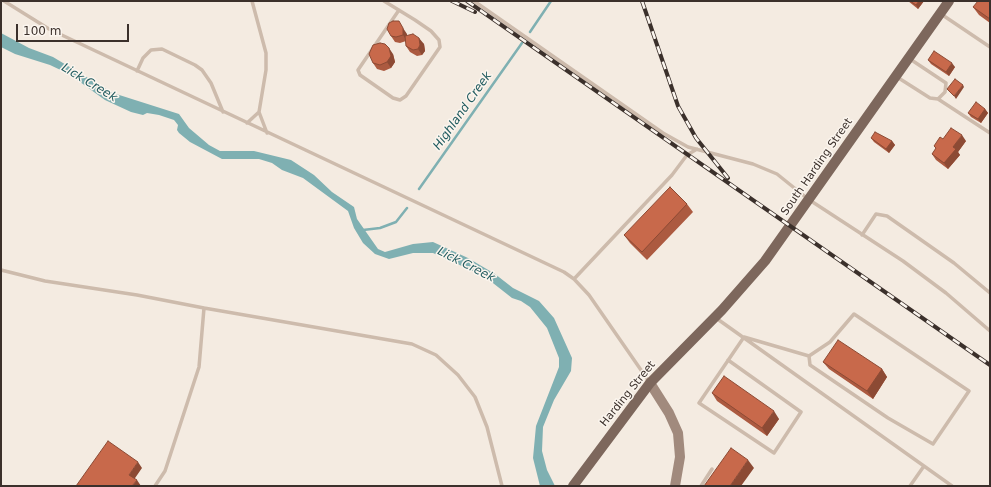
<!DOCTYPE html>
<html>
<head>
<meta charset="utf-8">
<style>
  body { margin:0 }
  #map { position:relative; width:991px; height:487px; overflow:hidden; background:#f4ebe1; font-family:"DejaVu Sans",sans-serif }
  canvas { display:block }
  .frame { position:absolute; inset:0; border:2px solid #3b302b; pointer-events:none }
  .scale { position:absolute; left:16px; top:24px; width:113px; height:18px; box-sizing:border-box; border:2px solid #3b302b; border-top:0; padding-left:5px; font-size:12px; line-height:14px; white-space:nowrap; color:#3b302b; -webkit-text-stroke:3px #fbf5ee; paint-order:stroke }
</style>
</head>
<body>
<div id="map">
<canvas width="991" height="487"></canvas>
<div class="frame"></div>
<div class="scale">100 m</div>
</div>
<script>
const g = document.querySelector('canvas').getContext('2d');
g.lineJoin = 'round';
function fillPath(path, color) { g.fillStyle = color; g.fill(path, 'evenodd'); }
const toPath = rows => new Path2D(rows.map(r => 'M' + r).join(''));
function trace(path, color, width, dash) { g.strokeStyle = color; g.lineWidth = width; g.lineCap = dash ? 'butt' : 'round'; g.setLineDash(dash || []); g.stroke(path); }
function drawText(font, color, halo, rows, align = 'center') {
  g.font = font + ' "DejaVu Sans",sans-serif'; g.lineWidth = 3; g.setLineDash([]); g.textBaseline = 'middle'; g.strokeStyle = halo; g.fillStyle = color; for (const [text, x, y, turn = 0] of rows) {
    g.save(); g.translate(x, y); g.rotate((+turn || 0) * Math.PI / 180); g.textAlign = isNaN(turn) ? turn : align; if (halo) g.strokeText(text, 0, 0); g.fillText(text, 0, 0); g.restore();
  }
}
const water = toPath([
  [1,33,29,48,53,57,113,93,179,114,189,128,209,145,220,151,254,151,291,160,314,175,332,192,354,207,357,219,378,249,385,252,413,244,433,242,468,258,495,274,513,288,539,301,554,318,572,358,571,371,554,400,543,427,542,451,547,470,555,486,540,486,533,458,536,426,559,367,559,358,547,328,530,307,521,301,512,298,484,276,433,253,413,253,389,259,375,254,363,243,354,228,348,211,303,178,282,170,272,163,259,159,222,159,190,142,179,133,177,130,178,125,174,120,159,115,147,113,143,115,131,112,105,100,69,74,50,65,15,54,1,47]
]);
const stream = toPath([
  [530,32,551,1],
  [419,189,522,43],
  [363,230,380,228,396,222,407,208]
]);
const service = toPath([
  [4,1,49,29,564,272,574,279,589,295,650,383],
  [252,1,266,53,266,70,259,112,267,133],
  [384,1,415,20,431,31,439,40,440,47,406,96,400,100,393,98,360,75,358,70,399,10],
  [474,1,663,133,688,147,753,164,777,174,808,199,903,261,946,293,990,331],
  [941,14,990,47],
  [137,71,143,58,151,50,162,49,195,65,202,70,211,83,223,112],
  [897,77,930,98,938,99,945,92,946,83,910,59],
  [938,99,990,133],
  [247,123,259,112],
  [862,235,876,214,887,216,954,263,990,293],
  [1,270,45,281,137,295,204,308],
  [574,279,672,175,687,155,697,149],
  [716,318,952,486],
  [728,360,801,412,774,453,699,403,744,337,809,356,810,365,888,418,933,444,969,391,854,314,830,342,809,356],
  [155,486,165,471,199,367,204,308,412,344,436,355,458,375,475,397,487,427,502,486],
  [701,486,712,469],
  [910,486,924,466]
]);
const secondary = toPath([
  [650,383,669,413,678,433,680,457,675,486]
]);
const primary = toPath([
  [573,486,650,383,722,310,765,261,949,1]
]);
const rail = toPath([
  [452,1,475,12],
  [467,1,990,365],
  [642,1,678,106,696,138,728,178]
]);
const wall = toPath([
  [908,1,924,1,918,9],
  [990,1,990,23,979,15,973,7],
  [407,34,407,36,424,44,425,51,422,55,417,56,410,52,406,46,406,41,400,43,395,42,391,36],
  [393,54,395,62,391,68,384,71,377,69,373,63],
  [928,60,955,67,949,76,931,64],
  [985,109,988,113,981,123,971,117,968,113],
  [871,138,892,141,895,145,889,153,874,142],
  [943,139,966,141,958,152,960,155,948,169,936,160,932,154,936,149,934,146],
  [687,204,693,212,647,260,630,243,624,235],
  [823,362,882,369,887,377,873,399,829,369],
  [712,393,779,419,767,436,717,401]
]);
const shadedWall = toPath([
  [919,1,924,1,918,9,916,5],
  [403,28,407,34,407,41,403,35],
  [419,38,424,44,425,51,422,55,418,49],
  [389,48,393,54,395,62,391,68,387,62],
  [952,63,955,67,949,76,946,72],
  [963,85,964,87,956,99,954,96],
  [985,109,988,113,981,123,978,119],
  [962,135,966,141,958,152,960,155,948,169,944,163,953,147],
  [892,141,895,145,889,153,886,149],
  [882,369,887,377,873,399,867,391],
  [774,411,779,419,767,436,762,428],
  [748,460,754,468,741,486,730,486],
  [138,462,142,468,133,481,129,475],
  [137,480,141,486,132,486]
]);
const building = toPath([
  [910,1,919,1,916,5,910,1],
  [978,1,990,1,990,19,973,7,978,1],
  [393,21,399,21,403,28,403,35,396,37,391,36,387,29,389,23,393,21],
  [413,34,419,38,420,45,418,49,413,50,406,46,405,36,413,34],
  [380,43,385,44,389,48,391,56,387,62,380,65,373,63,369,54,373,45,380,43],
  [934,51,952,63,946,72,928,60,934,51],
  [955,79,963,85,954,96,947,89,955,79],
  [976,102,985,109,978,119,968,113,976,102],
  [951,128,962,135,953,147,956,149,944,163,932,154,936,148,934,146,940,137,943,139,951,128],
  [875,132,892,141,886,149,871,138,875,132],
  [670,187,687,204,642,252,624,235,670,187],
  [838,340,882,369,867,391,823,362,838,340],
  [724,376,774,411,762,428,712,393,724,376],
  [108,441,138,462,129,475,137,480,132,486,76,486,108,441],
  [731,448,748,460,730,486,704,486,731,448]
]);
const streetNames = [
  ["South Harding Street",817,167,-55],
  ["Harding Street",628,394,-51]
];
const waterNames = [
  ["Lick Creek",89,83,31],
  ["Highland Creek",463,111,-55],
  ["Lick Creek",466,265,27]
];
fillPath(water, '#7fb0b2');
trace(stream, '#7fb0b2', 2.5);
trace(service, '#cdbbac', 3.5);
trace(secondary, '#a18a7d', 10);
trace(primary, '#7d675c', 10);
trace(rail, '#3b302b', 4);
trace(rail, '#fbf5ee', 2.5, [8]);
fillPath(wall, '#ac5a40');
fillPath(shadedWall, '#8c4a34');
fillPath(building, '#c8694b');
trace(building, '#8c4a34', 1);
drawText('11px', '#3b302b', '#fbf5ee', streetNames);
drawText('italic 12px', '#1f5a5e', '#fbf5ee', waterNames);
</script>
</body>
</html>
